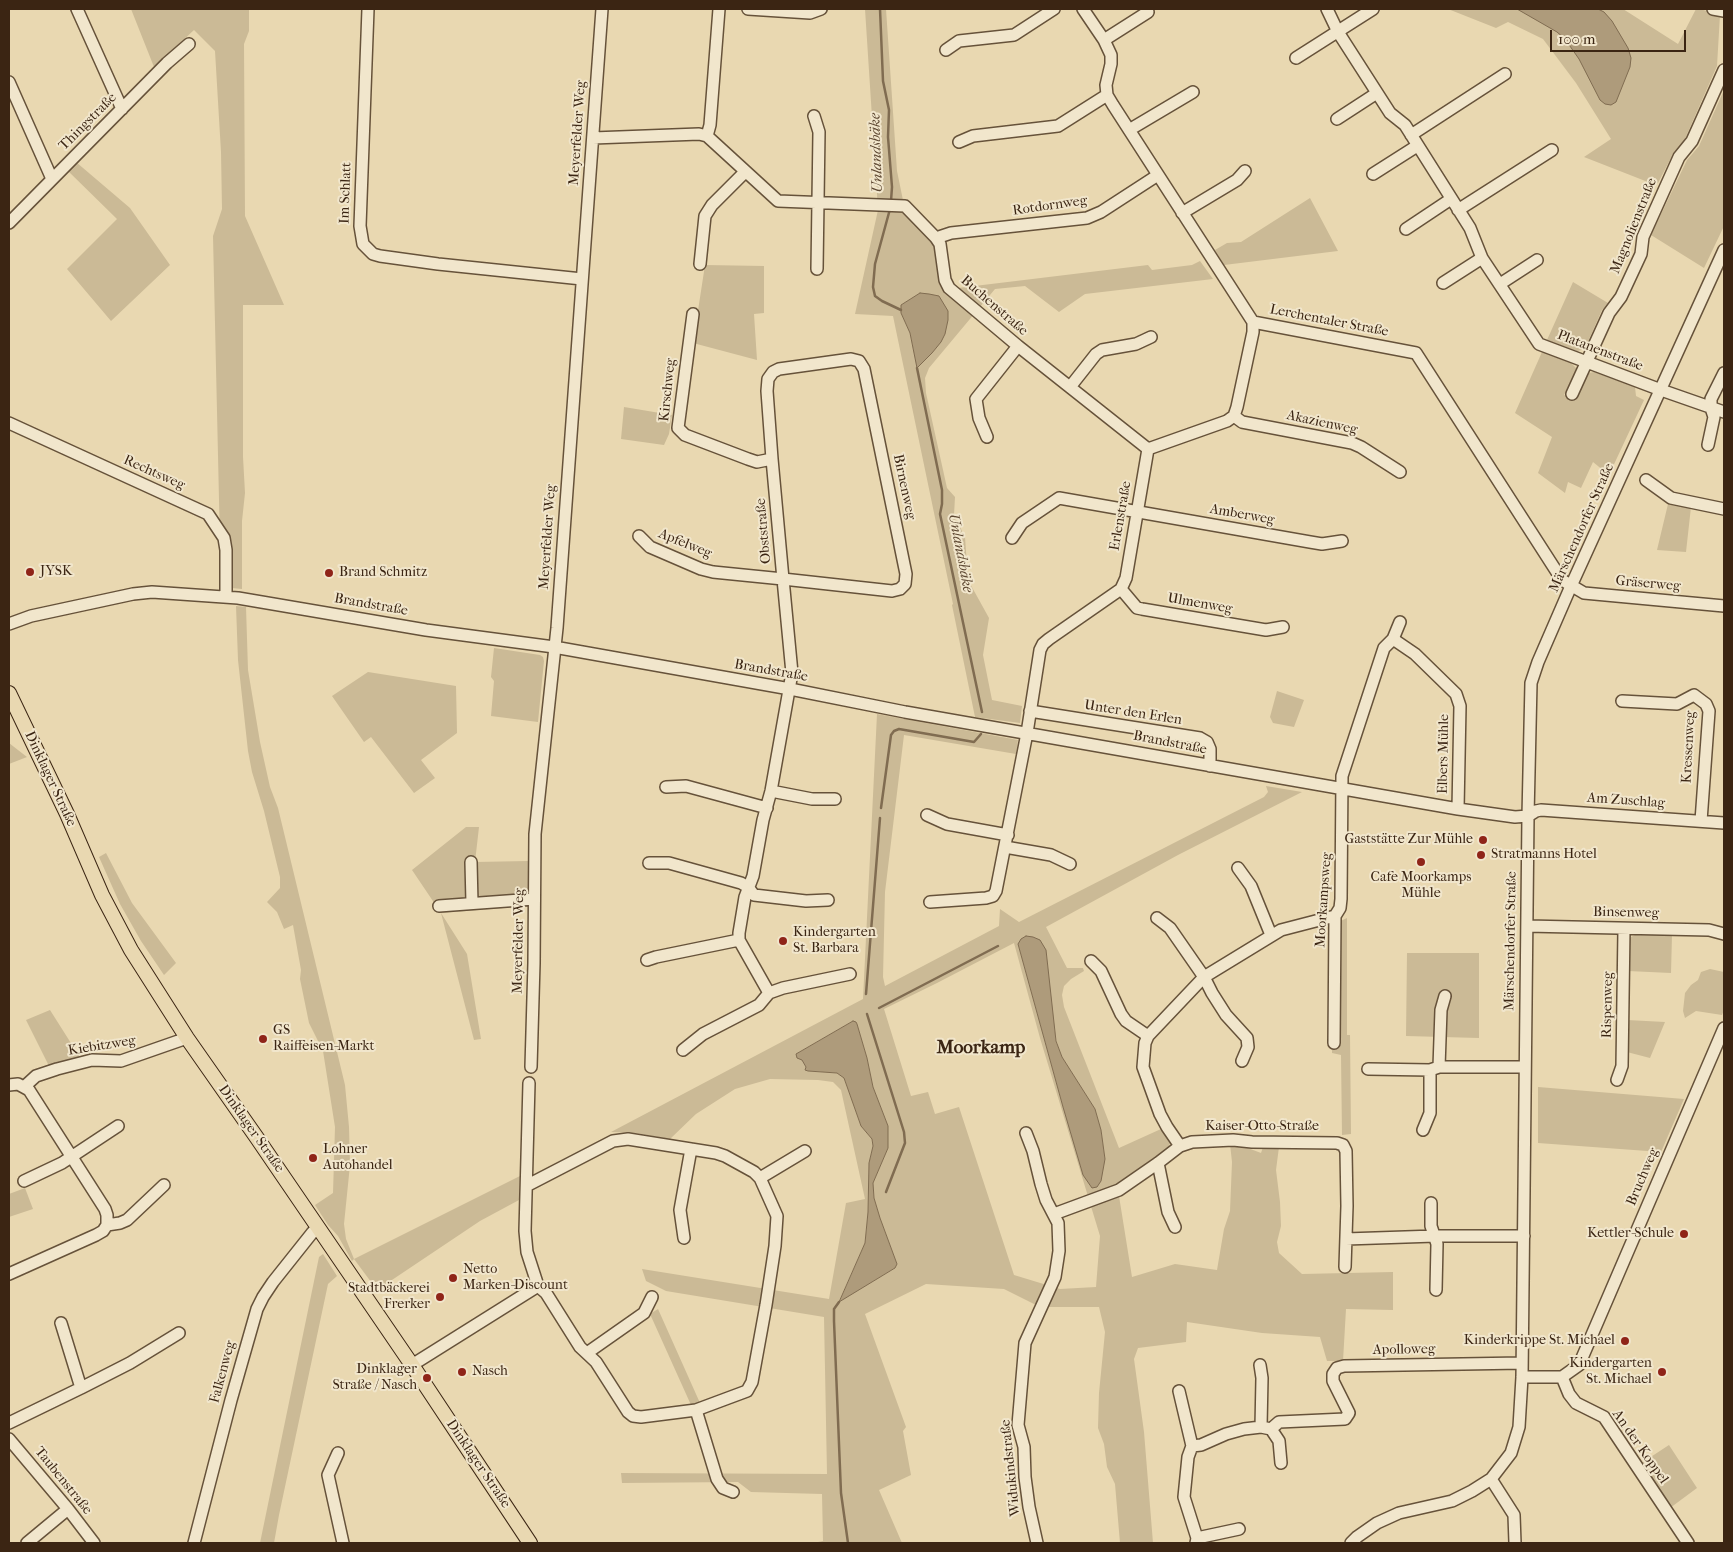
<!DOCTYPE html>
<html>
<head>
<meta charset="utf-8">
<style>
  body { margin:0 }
  #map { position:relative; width:1733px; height:1552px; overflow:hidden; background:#e9d8b1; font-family:"IM FELL French Canon",serif }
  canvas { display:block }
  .frame { position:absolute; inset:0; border:10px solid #3b2513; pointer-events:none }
  .scale { position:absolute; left:1550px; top:30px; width:136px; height:22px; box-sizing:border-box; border:2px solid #3b2513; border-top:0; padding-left:6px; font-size:15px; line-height:18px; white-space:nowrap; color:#3b2513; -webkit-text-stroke:4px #f1e6cc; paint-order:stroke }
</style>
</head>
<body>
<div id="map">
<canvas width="1733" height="1552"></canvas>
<div class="frame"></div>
<div class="scale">100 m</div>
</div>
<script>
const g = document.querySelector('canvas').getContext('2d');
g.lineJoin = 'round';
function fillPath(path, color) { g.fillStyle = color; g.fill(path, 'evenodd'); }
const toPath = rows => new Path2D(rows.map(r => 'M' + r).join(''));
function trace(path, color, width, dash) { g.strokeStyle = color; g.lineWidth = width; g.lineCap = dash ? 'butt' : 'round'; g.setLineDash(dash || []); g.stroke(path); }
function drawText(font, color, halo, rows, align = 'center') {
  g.font = font + ' "IM FELL French Canon",serif'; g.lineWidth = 4; g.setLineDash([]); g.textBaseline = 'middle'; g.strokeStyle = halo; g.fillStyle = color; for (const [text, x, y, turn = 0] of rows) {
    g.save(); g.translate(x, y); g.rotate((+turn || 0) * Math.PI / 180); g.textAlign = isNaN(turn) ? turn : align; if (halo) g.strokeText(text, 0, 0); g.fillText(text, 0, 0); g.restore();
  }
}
const green = toPath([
  [131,9,249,9,249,31,244,44,245,216,284,305,243,305,243,457,245,493,242,521,242,589,221,587,213,236,222,209,221,152,215,51,194,30,154,67],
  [865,9,886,9,897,171,905,210,934,245,952,282,958,288,1148,265,1152,270,1192,265,1200,261,1213,279,1085,294,1059,312,1025,286,995,289,929,368,925,378,926,393,947,488,955,497,954,515,965,537,968,580,989,618,983,655,992,700,1022,706,1020,723,975,717,952,605,953,604,893,316,855,314,878,210],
  [920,293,945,334,932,353,918,367,910,333,901,313,901,305],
  [1448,9,1623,9,1678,44,1696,9,1700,9,1720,15,1717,66,1684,141,1674,152,1658,183,1653,184,1584,157,1611,139,1576,83,1543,39,1508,22,1496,28],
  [1724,90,1724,226,1704,268,1651,235,1687,160,1699,146],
  [76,162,130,208,170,265,111,321,67,269,117,219,67,170],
  [1310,198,1338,251,1224,265,1215,250,1227,243,1241,242],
  [705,265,764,266,764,313,754,314,757,360,693,343],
  [1573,282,1608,303,1602,310,1586,346,1582,350,1577,351,1547,340],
  [1542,352,1571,363,1576,368,1576,373,1564,395,1575,399,1584,377,1588,373,1594,372,1635,387,1636,396,1644,400,1609,475,1593,462,1581,488,1568,482,1565,493,1538,473,1552,437,1515,413],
  [624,407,672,415,669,434,664,445,621,439],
  [1668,504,1691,507,1686,552,1657,550],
  [236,606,246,607,248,670,260,742,270,787,278,808,345,1085,349,1127,350,1165,344,1224,346,1239,354,1259,520,1176,519,1200,480,1221,377,1290,354,1259,352,1261,338,1236,328,1225,315,1205,333,1193,335,1127,323,1051,309,1023,300,979,301,970,293,925,284,929,277,912,267,902,280,888,280,877,264,811,252,772,248,751,238,660],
  [494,648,540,655,543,657,544,661,538,722,491,716,494,681,491,677],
  [368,672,456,686,457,733,421,760,435,778,414,793,371,737,364,742,332,696],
  [1277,691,1304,700,1294,727,1273,723,1270,717],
  [877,714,1018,740,1016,754,904,735,885,892,883,977,885,986,999,926,1000,909,1019,922,1264,797,1268,792,1266,786,1302,792,1178,855,1046,927,1067,968,1083,968,1084,971,1071,979,1064,986,1062,995,1064,1007,1119,1148,1161,1129,1170,1143,1168,1150,1129,1177,1119,1196,1132,1277,1175,1264,1217,1270,1224,1229,1230,1211,1232,1162,1230,1144,1240,1145,1261,1153,1263,1147,1279,1147,1276,1170,1280,1202,1281,1226,1277,1242,1279,1253,1302,1274,1393,1272,1393,1310,1346,1309,1343,1361,1327,1361,1320,1337,1262,1333,1187,1322,1186,1342,1138,1348,1134,1359,1144,1432,1153,1543,1120,1543,1115,1484,1107,1467,1104,1444,1098,1428,1099,1393,1105,1332,1099,1307,1049,1307,1036,1305,1004,1289,926,1284,865,1314,906,1427,903,1431,911,1475,879,1490,902,1543,813,1543,823,1541,822,1494,751,1492,738,1482,622,1483,621,1473,827,1474,824,1317,666,1291,646,1281,642,1269,829,1299,846,1203,865,1199,841,1090,833,1082,818,1080,770,1079,735,1089,696,1114,670,1139,636,1133,611,1132,863,999],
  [1014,943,1040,1038,1100,1236,1096,1287,1060,1289,1014,1275,959,1107,935,1114,928,1092,911,1096,884,1009,937,983],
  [1018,944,1052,1014,1056,1040,1062,1057,1095,1109,1101,1130,1105,1159,1063,1107],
  [853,1021,856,1022,857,1024,867,1058,873,1087,888,1126,888,1148,873,1183,874,1198,880,1218,897,1264,894,1269,839,1301,865,1243,868,1212,869,1163,873,1146,872,1139,861,1126,844,1078,837,1073,808,1071,805,1070,806,1067,799,1052],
  [9,743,27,757,9,764],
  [466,827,479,827,475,862,528,861,529,906,441,913,467,954,481,1039,474,1040,441,913,412,870],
  [106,853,132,903,176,963,164,975,141,941,120,904,99,857],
  [1347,918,1347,1035,1350,1035,1351,1134,1342,1135,1341,1055,1332,1053,1332,925],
  [1635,935,1672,935,1671,973,1628,971,1629,941,1631,937],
  [1407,953,1479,953,1479,1038,1406,1036],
  [1710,969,1724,972,1724,1010,1722,1015,1696,1011,1685,1018,1683,1011,1685,993,1691,985,1698,980,1701,972],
  [50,1010,81,1059,49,1066,26,1020],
  [1627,1020,1665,1022,1650,1058,1627,1052],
  [1538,1087,1684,1099,1661,1152,1538,1143],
  [25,1188,33,1209,9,1217,9,1194],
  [323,1254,337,1276,328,1284,279,1515,274,1543,260,1543,319,1257],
  [658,1309,700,1403,691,1405,650,1314],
  [1669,1445,1697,1488,1670,1508,1640,1464]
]);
const water = toPath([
  [1517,9,1598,9,1604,12,1612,21,1628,48,1631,58,1630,67,1616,102,1611,105,1605,104,1600,100,1579,59,1565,39,1557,32,1517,9],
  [920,293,929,294,939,296,948,311,948,320,945,334,941,342,932,353,917,368,910,333,901,313,901,305,920,293],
  [1026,936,1033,937,1040,940,1046,950,1056,1041,1062,1057,1095,1109,1101,1130,1105,1159,1101,1181,1097,1187,1092,1188,1083,1175,1063,1107,1018,944,1021,939,1026,936],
  [853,1021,856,1022,857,1024,867,1058,873,1087,888,1126,888,1148,873,1183,874,1198,880,1218,897,1264,895,1268,839,1302,865,1243,868,1212,869,1163,873,1146,872,1139,861,1126,844,1078,837,1073,808,1071,805,1070,806,1067,802,1060,797,1058,796,1054,853,1021]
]);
const stream = toPath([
  [880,9,883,81,889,110,888,137,892,187,891,201],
  [890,209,875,264,873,287,875,296,882,301,901,310],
  [917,368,942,490,942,504,940,514,982,712],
  [881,808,891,735,894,731,899,729,974,742,981,734],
  [866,994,880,818],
  [879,1008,998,946],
  [867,1014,904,1132,905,1143,886,1192],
  [839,1302,834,1309,834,1321,841,1493,848,1543]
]);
const minor = toPath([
  [77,9,122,109],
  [368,9,360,226,363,244,373,254,380,256,438,264,582,279],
  [748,9,810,13,821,9],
  [1083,9,1104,40,1111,55,1111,64,1106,85,1107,95,1113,105,1253,322,1416,353,1562,580,1584,593,1724,606],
  [1327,9,1338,32,1390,113,1405,125,1470,228,1482,258,1539,344,1661,390,1724,412],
  [1713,9,1724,11],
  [1104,40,1148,12],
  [946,50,959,41,1014,35,1054,9],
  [1296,58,1373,9],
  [9,82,52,179],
  [814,116,819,132,817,269],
  [1337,119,1377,93],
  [1129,130,1193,92],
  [1411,135,1505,74],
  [707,136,710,125,719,9],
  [593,138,699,134,707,136,778,201,905,206,936,238,940,244,945,280,949,288,1018,346,1148,449],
  [959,142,973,136,1058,126,1107,95],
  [1373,174,1417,146],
  [1458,210,1552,150],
  [1182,213,1237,180,1245,171],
  [9,223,167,63,189,44],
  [1406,229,1451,199],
  [936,238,951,233,1087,218,1101,212,1158,175],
  [700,264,705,216,712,205,745,172],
  [1443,283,1482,258],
  [1500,284,1537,260],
  [693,314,678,428,685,435,748,459,757,462,772,459],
  [1070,387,1096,354,1102,350,1136,344,1151,337],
  [1572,394,1609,313,1621,297,1641,254,1643,237,1679,157,1692,141,1724,70],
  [1234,416,1242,422,1352,443,1361,447,1400,472],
  [9,423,208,514,224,538,226,550,226,596],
  [987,437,979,418,976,399,1018,346],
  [1708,445,1714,417,1711,408,1711,399,1724,373],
  [1148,449,1227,421,1234,416,1237,407,1253,332,1253,322],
  [1646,480,1671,498,1724,509],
  [639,536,650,547,701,569,713,572,783,579,892,591,900,589,905,584,906,574,864,369,859,361,851,359,779,369,773,372,768,379,767,391,772,459,783,579,792,673,771,791,763,820,753,876,745,897,739,933,739,940,769,993],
  [1012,538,1022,523,1059,498,1310,542,1322,544,1342,541],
  [1121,589,1137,608,1142,609,1266,630,1283,627],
  [9,624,31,616,133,594,152,592,238,598,426,630,554,647,790,689,905,712,1458,809,1515,817,1528,816,1536,811,1541,810,1724,823],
  [1393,639,1415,654,1456,694,1460,706,1458,809],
  [1622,701,1677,704,1694,695,1706,704,1709,711,1701,821],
  [1030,711,1200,738,1207,742,1210,749,1210,766],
  [666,787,686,786,767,808],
  [771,791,812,799,835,799],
  [927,815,947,824,1008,835],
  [1005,847,1051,855,1070,864],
  [471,862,472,903],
  [649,863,669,863,741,883,748,887,754,895,806,901,828,900],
  [1238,868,1251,886,1271,935],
  [930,902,986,898,993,896,996,891,1027,733,1040,650,1043,644,1049,639,1121,589,1126,578,1148,449],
  [439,906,534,899],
  [1157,918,1170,928,1204,977,1212,993,1226,1015,1247,1038,1248,1047,1242,1061],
  [1527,926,1709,930,1724,934],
  [647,960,656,957,739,940],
  [1091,961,1101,971,1121,1014,1126,1021,1148,1036],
  [1334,1043,1335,916,1340,908,1341,899,1342,776,1384,648,1393,639,1400,622],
  [683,1050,703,1034,759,1005,769,993,783,988,850,974],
  [531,1067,534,963,535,834,557,628,602,9],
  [1439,1067,1441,1010,1445,996],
  [1368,1069,1430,1070,1439,1067,1525,1067],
  [1617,1080,1622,1066,1624,929],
  [529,1083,525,1231,527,1252,538,1286],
  [9,1085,18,1084,29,1090,105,1209,107,1215,107,1225],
  [24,1087,36,1076,57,1069,92,1060,121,1061,187,1038],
  [1423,1130,1430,1113,1430,1070],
  [1026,1133,1033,1151,1041,1184,1046,1200,1058,1223,1059,1251,1055,1277,1025,1343,1018,1425,1024,1447,1025,1477,1029,1507,1037,1543],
  [1180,1146,1167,1127,1160,1114,1143,1067,1145,1043,1148,1036,1204,977,1281,930,1335,916],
  [1158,1163,1168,1212,1175,1227],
  [760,1178,805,1151],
  [24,1181,62,1163,118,1126],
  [1431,1203,1431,1226,1437,1244,1436,1290],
  [1054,1214,1119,1190,1158,1163,1180,1146,1192,1142,1233,1140,1252,1142,1337,1143,1343,1145,1346,1151,1347,1206,1345,1267],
  [684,1238,680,1210,691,1149],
  [1346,1239,1435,1236,1524,1236],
  [9,1274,96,1235,103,1231,107,1225,120,1223,127,1220,164,1185],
  [587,1353,644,1313,652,1297],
  [412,1365,538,1286,546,1293,580,1347,596,1362,628,1412,633,1416,641,1417,696,1410,747,1391,752,1382,766,1305,775,1246,777,1216,760,1178,754,1172,725,1156,716,1153,628,1139,613,1141,528,1185],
  [1260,1365,1262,1378,1261,1427],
  [1522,1377,1562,1377,1579,1365,1724,1028],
  [1562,1377,1569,1394,1576,1403,1604,1417,1688,1543],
  [81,1388,130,1363,179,1333],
  [1179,1391,1192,1446,1188,1457,1184,1497,1197,1538,1196,1543],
  [696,1410,717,1479,723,1488,733,1492],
  [9,1423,81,1388,61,1323],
  [1271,1429,1279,1422,1345,1419,1349,1413,1333,1381,1333,1374,1337,1368,1344,1366,1522,1363],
  [9,1439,68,1509,94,1543],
  [1192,1446,1201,1445,1226,1434,1244,1429,1261,1427,1271,1429,1279,1441,1281,1463],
  [338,1453,328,1475,343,1543],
  [1491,1479,1514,1515,1515,1543],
  [1197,1538,1239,1529],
  [27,1543,68,1509],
  [194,1543,231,1400,257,1309,263,1297,273,1282,312,1233,318,1227],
  [1351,1543,1357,1537,1377,1523,1399,1513,1452,1501,1472,1491,1491,1479,1511,1453,1519,1427,1522,1377,1528,816,1531,683,1538,662,1571,586,1724,250]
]);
const major = toPath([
  [9,693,67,814,102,895,131,950,187,1038,257,1138,412,1365,530,1543]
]);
const markers = [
  [30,572,5,"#8f2418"],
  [329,573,5,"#8f2418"],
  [1483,840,5,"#8f2418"],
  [1481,855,5,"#8f2418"],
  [1421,862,5,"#8f2418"],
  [783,941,5,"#8f2418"],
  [263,1039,5,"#8f2418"],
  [313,1158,5,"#8f2418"],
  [1684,1234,5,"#8f2418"],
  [453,1278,5,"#8f2418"],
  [440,1297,5,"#8f2418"],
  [1625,1341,5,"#8f2418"],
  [462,1372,5,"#8f2418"],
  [1662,1372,5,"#8f2418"],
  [427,1378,5,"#8f2418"]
];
const streetNames = [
  ["Thingstraße",88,122,-45],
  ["Meyerfelder Weg",578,133,-86],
  ["Im Schlatt",346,193,-88],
  ["Rotdornweg",1050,206,-8],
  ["Magnolienstraße",1634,226,-68],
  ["Buchenstraße",994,306,41],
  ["Lerchentaler Straße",1329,321,11],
  ["Platanenstraße",1600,351,21],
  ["Kirschweg",668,390,-84],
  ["Akazienweg",1322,423,12],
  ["Rechtsweg",154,473,24],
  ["Birnenweg",904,487,78],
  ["Amberweg",1242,515,10],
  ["Erlenstraße",1121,516,-80],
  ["Märschendorfer Straße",1582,528,-66],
  ["Obststraße",764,531,-95],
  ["Meyerfelder Weg",548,537,-86],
  ["Apfelweg",685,544,22],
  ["Gräserweg",1648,584,5],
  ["Ulmenweg",1200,604,10],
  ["Brandstraße",371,605,10],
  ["Brandstraße",771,671,10],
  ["Unter den Erlen",1133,713,9],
  ["Brandstraße",1170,743,11],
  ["Kressenweg",1689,747,-87],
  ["Elbers Mühle",1444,754,-89],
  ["Dinklager Straße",50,779,65],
  ["Am Zuschlag",1626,801,4],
  ["Moorkampsweg",1324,900,-86],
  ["Binsenweg",1626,913,1],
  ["Meyerfelder Weg",519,941,-89],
  ["Märschendorfer Straße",1511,941,-89],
  ["Rispenweg",1608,1005,-89],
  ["Kiebitzweg",102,1046,-9],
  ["Kaiser-Otto-Straße",1262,1127],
  ["Dinklager Straße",251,1129,55],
  ["Bruchweg",1643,1177,-67],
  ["Apolloweg",1404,1350,-1],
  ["Falkenweg",223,1372,-75],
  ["An der Koppel",1640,1447,55],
  ["Dinklager Straße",478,1464,56],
  ["Widukindstraße",1011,1468,-96],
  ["Taubenstraße",63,1481,51]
];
const poiNames = [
  ["JYSK",40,572],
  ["Brand Schmitz",339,573],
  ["Gaststätte Zur Mühle",1473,840,"right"],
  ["Stratmanns Hotel",1491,855],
  ["Cafe Moorkamps",1421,878,"center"],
  ["Mühle",1421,894,"center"],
  ["Kindergarten",793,933],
  ["St. Barbara",793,949],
  ["GS",273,1031],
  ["Raiffeisen-Markt",273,1047],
  ["Lohner",323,1150],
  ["Autohandel",323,1166],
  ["Kettler-Schule",1674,1234,"right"],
  ["Netto",463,1270],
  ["Marken-Discount",463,1286],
  ["Stadtbäckerei",430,1289,"right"],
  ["Frerker",430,1305,"right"],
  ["Kinderkrippe St. Michael",1615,1341,"right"],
  ["Kindergarten",1652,1364,"right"],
  ["St. Michael",1652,1380,"right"],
  ["Dinklager",417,1370,"right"],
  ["Straße / Nasch",417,1386,"right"],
  ["Nasch",472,1372]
];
const waterNames = [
  ["Unlandsbäke",877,153,-92],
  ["Unlandsbäke",960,553,79]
];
const districtNames = [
  ["Moorkamp",981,1048]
];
fillPath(green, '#cbba96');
fillPath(water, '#ae9b7b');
trace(water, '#806c51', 1);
trace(stream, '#806c51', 2.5);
trace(minor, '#66523a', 14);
trace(major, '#3b2513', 16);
trace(minor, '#f1e6cc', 11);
trace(major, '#e9d8b1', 14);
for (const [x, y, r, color] of markers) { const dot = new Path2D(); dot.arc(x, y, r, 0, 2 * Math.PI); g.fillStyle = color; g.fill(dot); trace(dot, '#f1e6cc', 2); }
drawText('14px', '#3b2513', '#f1e6cc', streetNames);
drawText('14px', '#3b2513', '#f1e6cc', poiNames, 'left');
drawText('italic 15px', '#5e4832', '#f1e6cc', waterNames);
drawText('bold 19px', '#3b2513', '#f1e6cc', districtNames);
</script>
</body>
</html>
